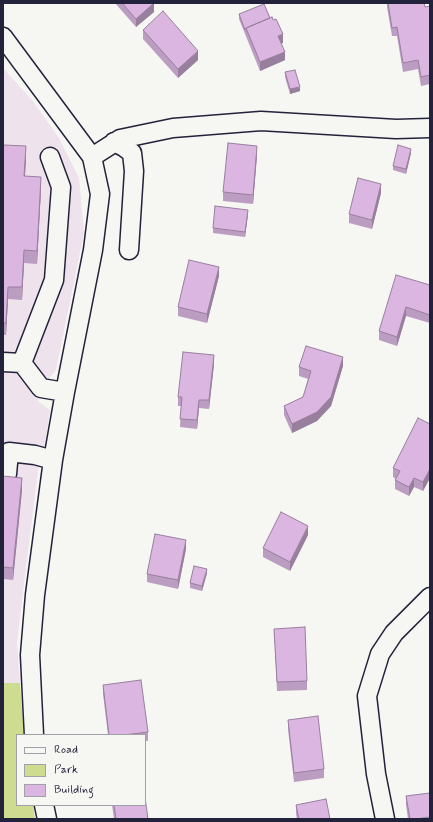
<!DOCTYPE html>
<html>
<head>
<meta charset="utf-8">
<style>
  body { margin:0 }
  #map { position:relative; width:433px; height:822px; overflow:hidden; background:#f6f6f2; font-family:Mynerve,sans-serif }
  canvas { display:block }
  .frame { position:absolute; inset:0; border:4px solid #22223b; pointer-events:none }
  .legend { position:absolute; left:16px; top:734px; width:130px; height:72px; box-sizing:border-box; background:#f6f6f2; border:1px solid #a1a1a9; margin:0; padding:5px 7px; list-style:none; font-size:12px; color:#22223b }
  .legend li { display:flex; align-items:center; gap:8px; height:20px }
  .legend b { width:20px; border:1px solid #a1a1a9 }
</style>
</head>
<body>
<div id="map">
<canvas width="433" height="822"></canvas>
<div class="frame"></div>
<ul class="legend">
<li><b style="height:5px;background:#f6f6f2"></b>Road</li>
<li><b style="height:11px;background:#cedc90"></b>Park</li>
<li><b style="height:11px;background:#dab6e1"></b>Building</li>
</ul>
</div>
<script>
const g = document.querySelector('canvas').getContext('2d');
g.lineJoin = 'round';
function fillPath(path, color) { g.fillStyle = color; g.fill(path, 'evenodd'); }
const toPath = rows => new Path2D(rows.map(r => 'M' + r).join(''));
function trace(path, color, width, dash) { g.strokeStyle = color; g.lineWidth = width; g.lineCap = dash ? 'butt' : 'round'; g.setLineDash(dash || []); g.stroke(path); }
const built = toPath([
  [3,68,32,100,59,138,79,178,84,233,56,370,41,388,38,401,50,410,45,443,38,470,17,642,20,687,3,686]
]);
const green = toPath([
  [3,683,20,683,24,735,17,735,17,805,33,805,35,819,3,819]
]);
const minor = toPath([
  [3,37,92,157,100,194,93,250,65,392,53,460,35,595,30,655,34,735],
  [114,142,124,147,132,153,134,171,129,250],
  [92,157,120,139,173,128,261,121,396,129,430,128],
  [3,362,22,363,41,388,65,392],
  [22,363,54,280,61,187,50,157],
  [7,474,9,452,35,455,53,460],
  [44,805,47,819],
  [385,819,376,774,367,696,380,654,394,633,430,597]
]);
const wall = toPath([
  [115,3,154,3,154,12,136,27],
  [387,3,424,3,425,7,430,6,430,84,421,86,418,69,403,72,397,36,392,36,387,7],
  [239,14,270,18,283,43,281,43,285,60,260,71,239,19],
  [143,30,198,60,178,78,143,39],
  [285,72,300,91,290,94,285,77],
  [3,145,26,159,25,176,41,189,37,264,24,263,22,300,8,299,6,335,3,335],
  [411,153,406,174,393,170,393,166],
  [257,155,253,204,223,201,223,192],
  [381,193,372,229,349,223,349,214],
  [248,214,245,237,213,233,213,228],
  [219,276,207,323,178,316,178,307],
  [430,285,430,323,406,316,397,346,379,340,379,331],
  [214,364,209,409,199,408,197,429,180,427,181,406,178,406,178,397],
  [343,366,331,406,317,421,292,433,284,415,284,406,303,397,308,379,299,376,299,367],
  [430,424,430,478,423,491,414,487,409,496,395,489,395,480,396,479,393,477,393,468],
  [3,476,22,490,13,580,3,579],
  [308,535,290,571,263,557,263,548],
  [186,549,178,589,147,582,147,574],
  [207,573,202,591,190,588,190,583],
  [274,629,307,681,307,690,277,691],
  [103,685,148,732,148,741,145,741,145,735,108,735,103,694],
  [288,720,324,769,324,778,294,782,288,729],
  [430,793,430,819,408,819,406,805,406,796],
  [112,805,145,805,148,819,114,819],
  [296,805,330,819,297,819,296,814]
]);
const shadedWall = toPath([
  [154,3,154,12,136,27,136,19],
  [283,34,283,43,278,45,278,36],
  [198,51,198,60,178,78,178,69],
  [285,52,285,60,260,71,260,62],
  [300,87,300,91,290,94,290,89],
  [4,94,4,107,3,107,3,95],
  [26,146,26,159,24,189,24,176],
  [257,146,257,155,253,204,253,195],
  [411,149,411,153,406,174,406,169],
  [41,177,41,189,37,264,37,251],
  [381,184,381,193,372,229,372,220],
  [248,210,248,214,245,237,245,232],
  [24,250,24,263,22,300,22,287],
  [219,267,219,276,207,323,207,314],
  [8,287,8,299,6,335,6,323],
  [406,307,406,316,397,346,397,337],
  [214,355,214,364,209,409,209,400],
  [343,357,343,366,331,406,317,421,292,433,292,424],
  [199,400,199,408,197,429,197,420],
  [430,469,430,478,423,491,423,482],
  [22,478,22,490,13,580,13,568],
  [414,478,414,487,409,496,409,487],
  [308,526,308,535,290,571,290,562],
  [186,540,186,549,178,589,178,580],
  [207,569,207,573,202,591,202,586]
]);
const building = toPath([
  [122,3,154,3,136,19,122,3],
  [388,3,424,3,425,7,430,6,430,75,421,77,418,60,403,63,397,27,392,28,388,3],
  [264,4,270,18,246,28,245,30,239,14,264,4],
  [163,11,198,51,178,69,143,30,163,11],
  [272,17,273,20,276,19,283,34,278,36,285,52,260,62,246,28,272,17],
  [295,70,300,87,290,89,285,72,295,70],
  [228,143,257,146,253,195,223,192,228,143],
  [3,145,26,146,24,176,41,177,37,251,24,250,22,287,8,287,6,323,3,323,3,145],
  [398,145,411,149,406,169,393,166,398,145],
  [358,178,381,184,372,220,349,214,358,178],
  [215,206,248,210,245,232,213,228,215,206],
  [189,260,219,267,207,314,178,307,189,260],
  [396,275,430,285,430,315,406,307,397,337,379,331,396,275],
  [306,346,343,357,331,397,317,412,292,424,284,406,303,397,311,371,299,367,306,346],
  [183,352,214,355,209,400,199,400,197,420,180,419,182,397,178,397,183,352],
  [418,418,430,424,430,469,423,482,414,478,409,487,395,480,400,471,393,468,418,418],
  [3,476,22,478,13,568,3,567,3,476],
  [281,512,308,526,290,562,263,548,281,512],
  [155,534,186,540,178,580,147,574,155,534],
  [194,566,207,569,202,586,190,583,194,566],
  [305,627,307,681,277,682,274,629,305,627],
  [141,680,148,732,124,735,109,735,103,685,141,680],
  [318,716,324,769,294,773,288,720,318,716],
  [430,793,430,817,415,819,410,819,406,796,430,793],
  [145,797,148,819,116,819,114,805,145,805,145,797],
  [326,799,330,819,299,819,296,805,326,799]
]);
fillPath(built, '#eee3ed');
fillPath(green, '#cedc90');
trace(minor, '#22223b', 21);
trace(minor, '#f6f6f2', 18);
fillPath(wall, '#bb9dc2');
fillPath(shadedWall, '#997f9e');
fillPath(building, '#dab6e1');
trace(building, '#997f9e', 1);
</script>
</body>
</html>
